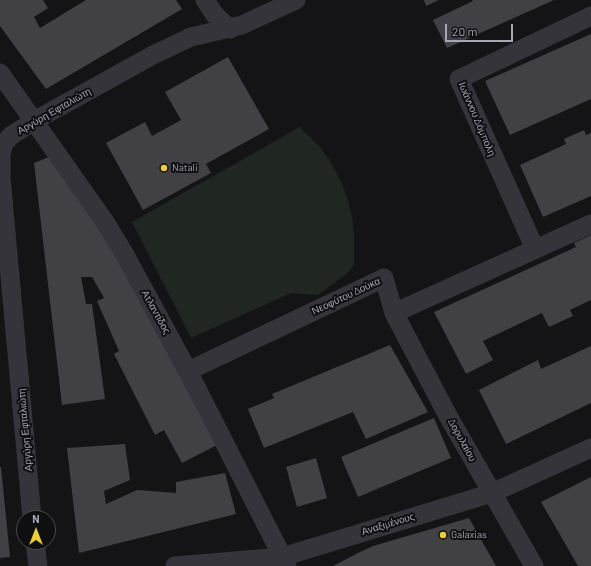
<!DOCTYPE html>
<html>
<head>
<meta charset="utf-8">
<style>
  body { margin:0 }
  #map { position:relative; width:591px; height:566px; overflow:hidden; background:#141315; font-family:Barlow,sans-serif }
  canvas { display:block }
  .north { position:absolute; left:16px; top:510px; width:40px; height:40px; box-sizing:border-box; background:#0f0e10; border:1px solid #4b4b52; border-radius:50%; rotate:0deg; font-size:11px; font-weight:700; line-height:16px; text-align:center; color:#a5a7b5 }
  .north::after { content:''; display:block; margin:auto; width:14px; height:18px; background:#e9cf37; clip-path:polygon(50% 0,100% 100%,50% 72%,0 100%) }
  .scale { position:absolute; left:445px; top:24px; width:68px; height:18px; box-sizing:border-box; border:2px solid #a5a7b5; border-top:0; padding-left:5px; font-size:12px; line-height:14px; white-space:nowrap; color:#a5a7b5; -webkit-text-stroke:3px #0f0e10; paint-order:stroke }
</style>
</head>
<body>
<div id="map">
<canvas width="591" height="566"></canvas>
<div class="north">N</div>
<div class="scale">20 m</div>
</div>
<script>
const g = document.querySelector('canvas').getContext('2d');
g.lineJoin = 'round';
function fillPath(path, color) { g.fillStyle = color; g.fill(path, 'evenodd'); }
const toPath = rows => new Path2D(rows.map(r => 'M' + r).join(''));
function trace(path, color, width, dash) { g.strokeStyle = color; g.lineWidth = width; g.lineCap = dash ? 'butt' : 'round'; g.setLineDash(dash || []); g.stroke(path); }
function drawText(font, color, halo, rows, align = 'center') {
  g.font = font + ' Barlow,sans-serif'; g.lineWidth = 4; g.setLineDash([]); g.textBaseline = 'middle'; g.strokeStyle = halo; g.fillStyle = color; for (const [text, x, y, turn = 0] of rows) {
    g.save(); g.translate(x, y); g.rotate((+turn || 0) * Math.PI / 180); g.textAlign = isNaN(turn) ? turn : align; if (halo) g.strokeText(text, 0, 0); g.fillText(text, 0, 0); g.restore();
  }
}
const green = toPath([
  [300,127,319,146,329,159,341,181,347,197,352,216,354,234,354,264,349,272,318,295,291,293,191,338,132,222]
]);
const building = toPath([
  [0,0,43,0,48,8,34,17,40,28,86,0,176,0,182,9,46,89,0,26],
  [424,0,439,0,426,6],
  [472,0,554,0,447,48,433,20,473,1],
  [591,34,591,99,510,135,485,81],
  [228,57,269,129,206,164,211,173,143,210,106,143,145,122,152,136,181,120,165,92],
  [584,130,586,135,591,133,591,196,543,217,520,165,566,144,564,139],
  [49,157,94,216,217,445,182,463,164,430,155,435,114,354,119,351,97,301,104,298,92,277,81,277,86,304,92,304,105,399,62,405,34,163],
  [591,235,591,300,570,310,573,316,549,327,542,313,483,341,493,360,466,374,434,312,576,247,574,243],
  [390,345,428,412,366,439,353,412,264,448,248,409,274,398,272,394],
  [591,346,591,403,506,444,479,390,538,360,541,369],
  [434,418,451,458,358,497,341,457],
  [125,444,130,480,104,491,106,504,137,490,176,493,176,482,225,473,236,514,79,553,67,448],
  [316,458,327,498,297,507,286,467],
  [0,467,1,467,10,557,0,558],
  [591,477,591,566,578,566,541,502],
  [469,518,496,566,333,566,358,553,373,546]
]);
const street = toPath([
  [205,0,215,15,230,29],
  [0,73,105,222,125,255,188,371,287,566],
  [535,249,459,79,591,16],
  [394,313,591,224],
  [188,371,384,278,394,313,447,414,534,566],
  [32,518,1,177,1,154,4,143,12,135,34,121,153,55,191,37,242,25,296,0],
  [35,542,38,566],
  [175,566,282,557,492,493,591,448]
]);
const markers = [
  [164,168,4,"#e9cf37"],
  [443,535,4,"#e9cf37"]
];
const streetNames = [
  ["Αργύρη Εφταλιώτη",54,111,-30],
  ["Ιωάννου Δόμπολη",477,119,67],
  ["Νεοφύτου Δούκα",346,296,-25],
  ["Ατλαντίδος",156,312,61],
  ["Αργύρη Εφταλιώτη",25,430,-95],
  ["Δορυλαίου",462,440,61],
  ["Αναξιμένους",388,524,-17]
];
const poiNames = [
  ["Natali",172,168],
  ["Galaxias",451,535]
];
fillPath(green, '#202722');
fillPath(building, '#404045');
trace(street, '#35343a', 19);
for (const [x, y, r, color] of markers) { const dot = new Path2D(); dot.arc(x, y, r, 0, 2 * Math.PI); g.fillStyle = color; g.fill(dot); trace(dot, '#0f0e10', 1.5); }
drawText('10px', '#a5a7b5', '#0f0e10', streetNames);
drawText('10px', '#a5a7b5', '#0f0e10', poiNames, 'left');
</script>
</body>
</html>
